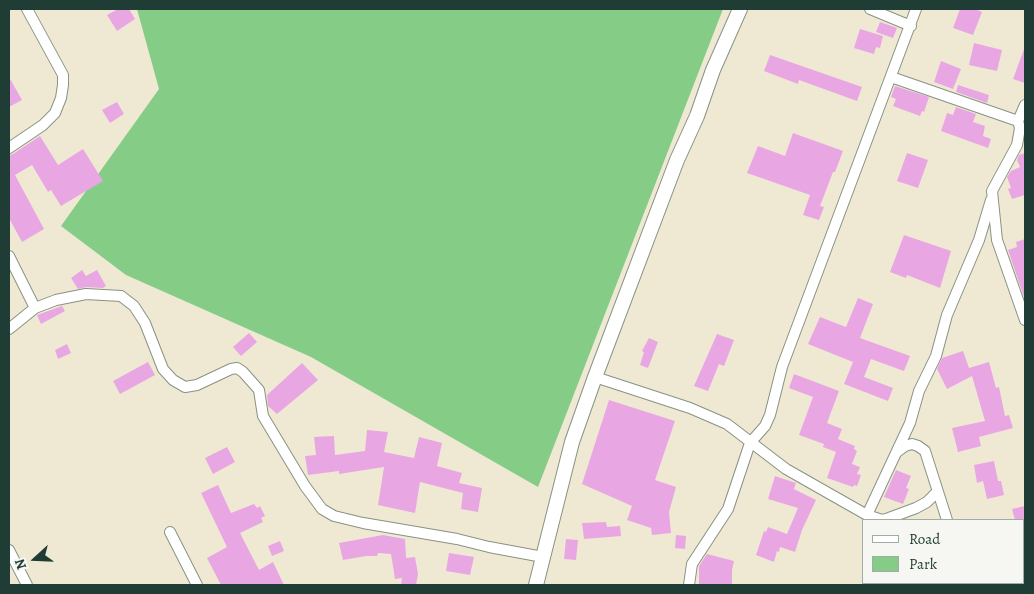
<!DOCTYPE html>
<html>
<head>
<meta charset="utf-8">
<style>
  body { margin:0 }
  #map { position:relative; width:1034px; height:594px; overflow:hidden; background:#efe9d4; font-family:Alegreya,serif }
  canvas { display:block }
  .frame { position:absolute; inset:0; border:10px solid #1f3d34; pointer-events:none }
  .legend { position:absolute; left:862px; top:519px; width:162px; height:65px; box-sizing:border-box; background:#f6f6f2; border:1px solid #a0aca6; margin:0; padding:6px 9px; list-style:none; font-size:15px; color:#1f3d34 }
  .legend li { display:flex; align-items:center; gap:10px; height:25px }
  .legend b { width:25px; border:1px solid #a0aca6 }
  .north { position:absolute; left:10px; top:534px; width:50px; height:50px; -webkit-text-stroke:4px #f6f6f2; paint-order:stroke; rotate:250deg; font-size:14px; font-weight:700; line-height:20px; text-align:center; color:#1f3d34 }
  .north::after { content:''; display:block; margin:auto; width:18px; height:22px; background:#1f3d34; clip-path:polygon(50% 0,100% 100%,50% 72%,0 100%) }
</style>
</head>
<body>
<div id="map">
<canvas width="1034" height="594"></canvas>
<div class="frame"></div>
<ul class="legend">
<li><b style="height:6px;background:#fff"></b>Road</li>
<li><b style="height:14px;background:#85cc87"></b>Park</li>
</ul>
<div class="north">N</div>
</div>
<script>
const g = document.querySelector('canvas').getContext('2d');
g.lineJoin = 'round';
function fillPath(path, color) { g.fillStyle = color; g.fill(path, 'evenodd'); }
const toPath = rows => new Path2D(rows.map(r => 'M' + r).join(''));
function trace(path, color, width, dash) { g.strokeStyle = color; g.lineWidth = width; g.lineCap = dash ? 'butt' : 'round'; g.setLineDash(dash || []); g.stroke(path); }
const green = toPath([
  [137,9,723,9,538,487,311,357,126,275,61,226,159,89]
]);
const building = toPath([
  [118,9,129,9,135,19,117,31,107,15],
  [960,9,975,9,982,12,973,35,953,28],
  [880,22,897,28,893,38,876,32],
  [860,29,883,36,880,48,876,47,874,54,854,48],
  [974,43,1002,50,997,71,969,65],
  [1024,49,1025,49,1025,83,1013,79],
  [770,55,862,87,857,101,799,80,798,84,764,71],
  [941,61,961,69,953,89,934,82],
  [9,77,22,100,9,107],
  [958,85,989,95,987,103,956,92],
  [895,86,929,97,924,112,922,111,920,116,893,106,896,99,891,97],
  [117,102,124,114,110,123,102,110],
  [956,107,976,114,973,122,985,126,983,136,991,139,988,148,941,131,947,113,953,115],
  [793,133,843,151,835,172,833,172,820,206,824,207,819,220,803,215,810,195,747,173,758,146,785,156],
  [40,136,58,165,83,149,103,181,61,206,51,190,48,192,32,165,15,175,44,229,22,242,9,218,9,155,13,154],
  [907,153,928,160,918,188,897,181],
  [1025,153,1025,195,1012,199,1008,189,1011,188,1007,177,1011,171,1020,167,1017,160,1019,155],
  [904,235,951,251,940,288,907,275,906,278,890,272],
  [1025,239,1025,300,1008,250,1017,247,1016,242],
  [82,270,86,276,97,270,106,286,103,288,86,287,78,289,71,278],
  [858,298,873,304,860,338,910,356,904,371,871,359,864,377,893,388,888,401,844,384,853,362,808,344,820,317,846,327],
  [62,306,65,311,41,324,37,315],
  [249,333,257,342,241,356,233,347],
  [717,334,734,340,724,366,719,364,708,391,694,386],
  [649,338,658,342,648,368,640,365,644,352,642,351],
  [67,344,71,353,58,359,55,350],
  [963,351,969,368,989,362,996,388,999,387,1005,416,1009,415,1013,428,979,437,981,446,958,452,952,428,985,421,972,376,947,389,937,369,942,358],
  [148,362,155,375,120,394,113,381],
  [302,363,318,380,277,414,268,406,267,395],
  [794,374,839,391,827,423,842,429,838,439,855,446,854,449,857,451,852,464,860,467,857,474,861,475,857,486,854,485,853,487,827,478,836,452,823,447,824,444,799,435,813,397,789,388],
  [609,400,675,421,655,480,676,487,669,512,671,533,652,535,651,528,627,520,632,506,582,484],
  [367,430,388,432,384,452,414,458,419,437,442,443,437,466,462,473,459,483,482,488,478,512,461,509,463,493,420,482,415,513,378,505,384,467,339,474,339,471,308,475,305,456,316,455,314,437,334,436,335,455,365,451],
  [227,447,235,462,213,474,205,458],
  [994,461,998,481,1001,481,1004,495,987,499,983,481,977,483,974,465],
  [896,470,911,476,906,488,909,489,903,504,884,497],
  [775,476,796,483,794,489,816,500,802,530,795,552,780,547,779,552,777,551,774,562,756,555,764,531,766,532,768,527,787,534,798,508,768,499],
  [218,485,231,513,254,504,257,508,260,506,265,516,261,518,263,522,240,533,259,570,273,562,284,585,221,585,207,558,227,547,201,493],
  [1025,506,1025,520,1015,520,1012,509],
  [606,522,607,527,620,526,621,536,584,539,582,523],
  [383,535,405,539,406,558,415,557,418,574,416,585,401,585,402,578,395,579,391,554,378,553,377,556,366,556,343,560,339,543],
  [676,535,686,536,685,549,675,548],
  [566,539,578,540,576,560,564,559],
  [280,541,284,551,272,556,268,546],
  [449,553,474,557,470,575,446,571],
  [707,554,734,561,732,570,732,585,699,585,699,566]
]);
const street = toPath([
  [870,9,911,26],
  [891,77,1018,121,1020,128,1017,145,992,191,997,240,1025,320],
  [1018,121,1025,105],
  [9,148,43,125,55,113,61,98,63,85,63,75,27,9],
  [9,256,35,308],
  [9,329,35,308,56,300,86,294,121,296,134,306,145,323,163,369,173,380,185,387,197,385,231,369,237,368,243,372,259,390,263,416,305,486,322,509,334,516,363,523,457,539,489,547,543,557],
  [595,377,690,408,727,424,786,469,867,515,882,520,889,518,916,508,927,502,937,492],
  [897,452,905,446,912,444,918,446,925,451,947,520],
  [867,515,910,423,919,391,936,356,947,315,979,240,991,200],
  [170,532,197,585],
  [9,550,27,585],
  [689,585,692,564,728,509,750,443,765,426,770,415,782,367,916,9],
  [968,585,969,583]
]);
const secondary = toPath([
  [536,585,572,442,595,377,677,160,697,116,713,70,740,9]
]);
fillPath(green, '#85cc87');
fillPath(building, '#e8a7e3');
trace(street, '#879384', 12);
trace(secondary, '#879384', 16);
trace(street, '#fff', 10);
trace(secondary, '#fff', 14);
</script>
</body>
</html>
